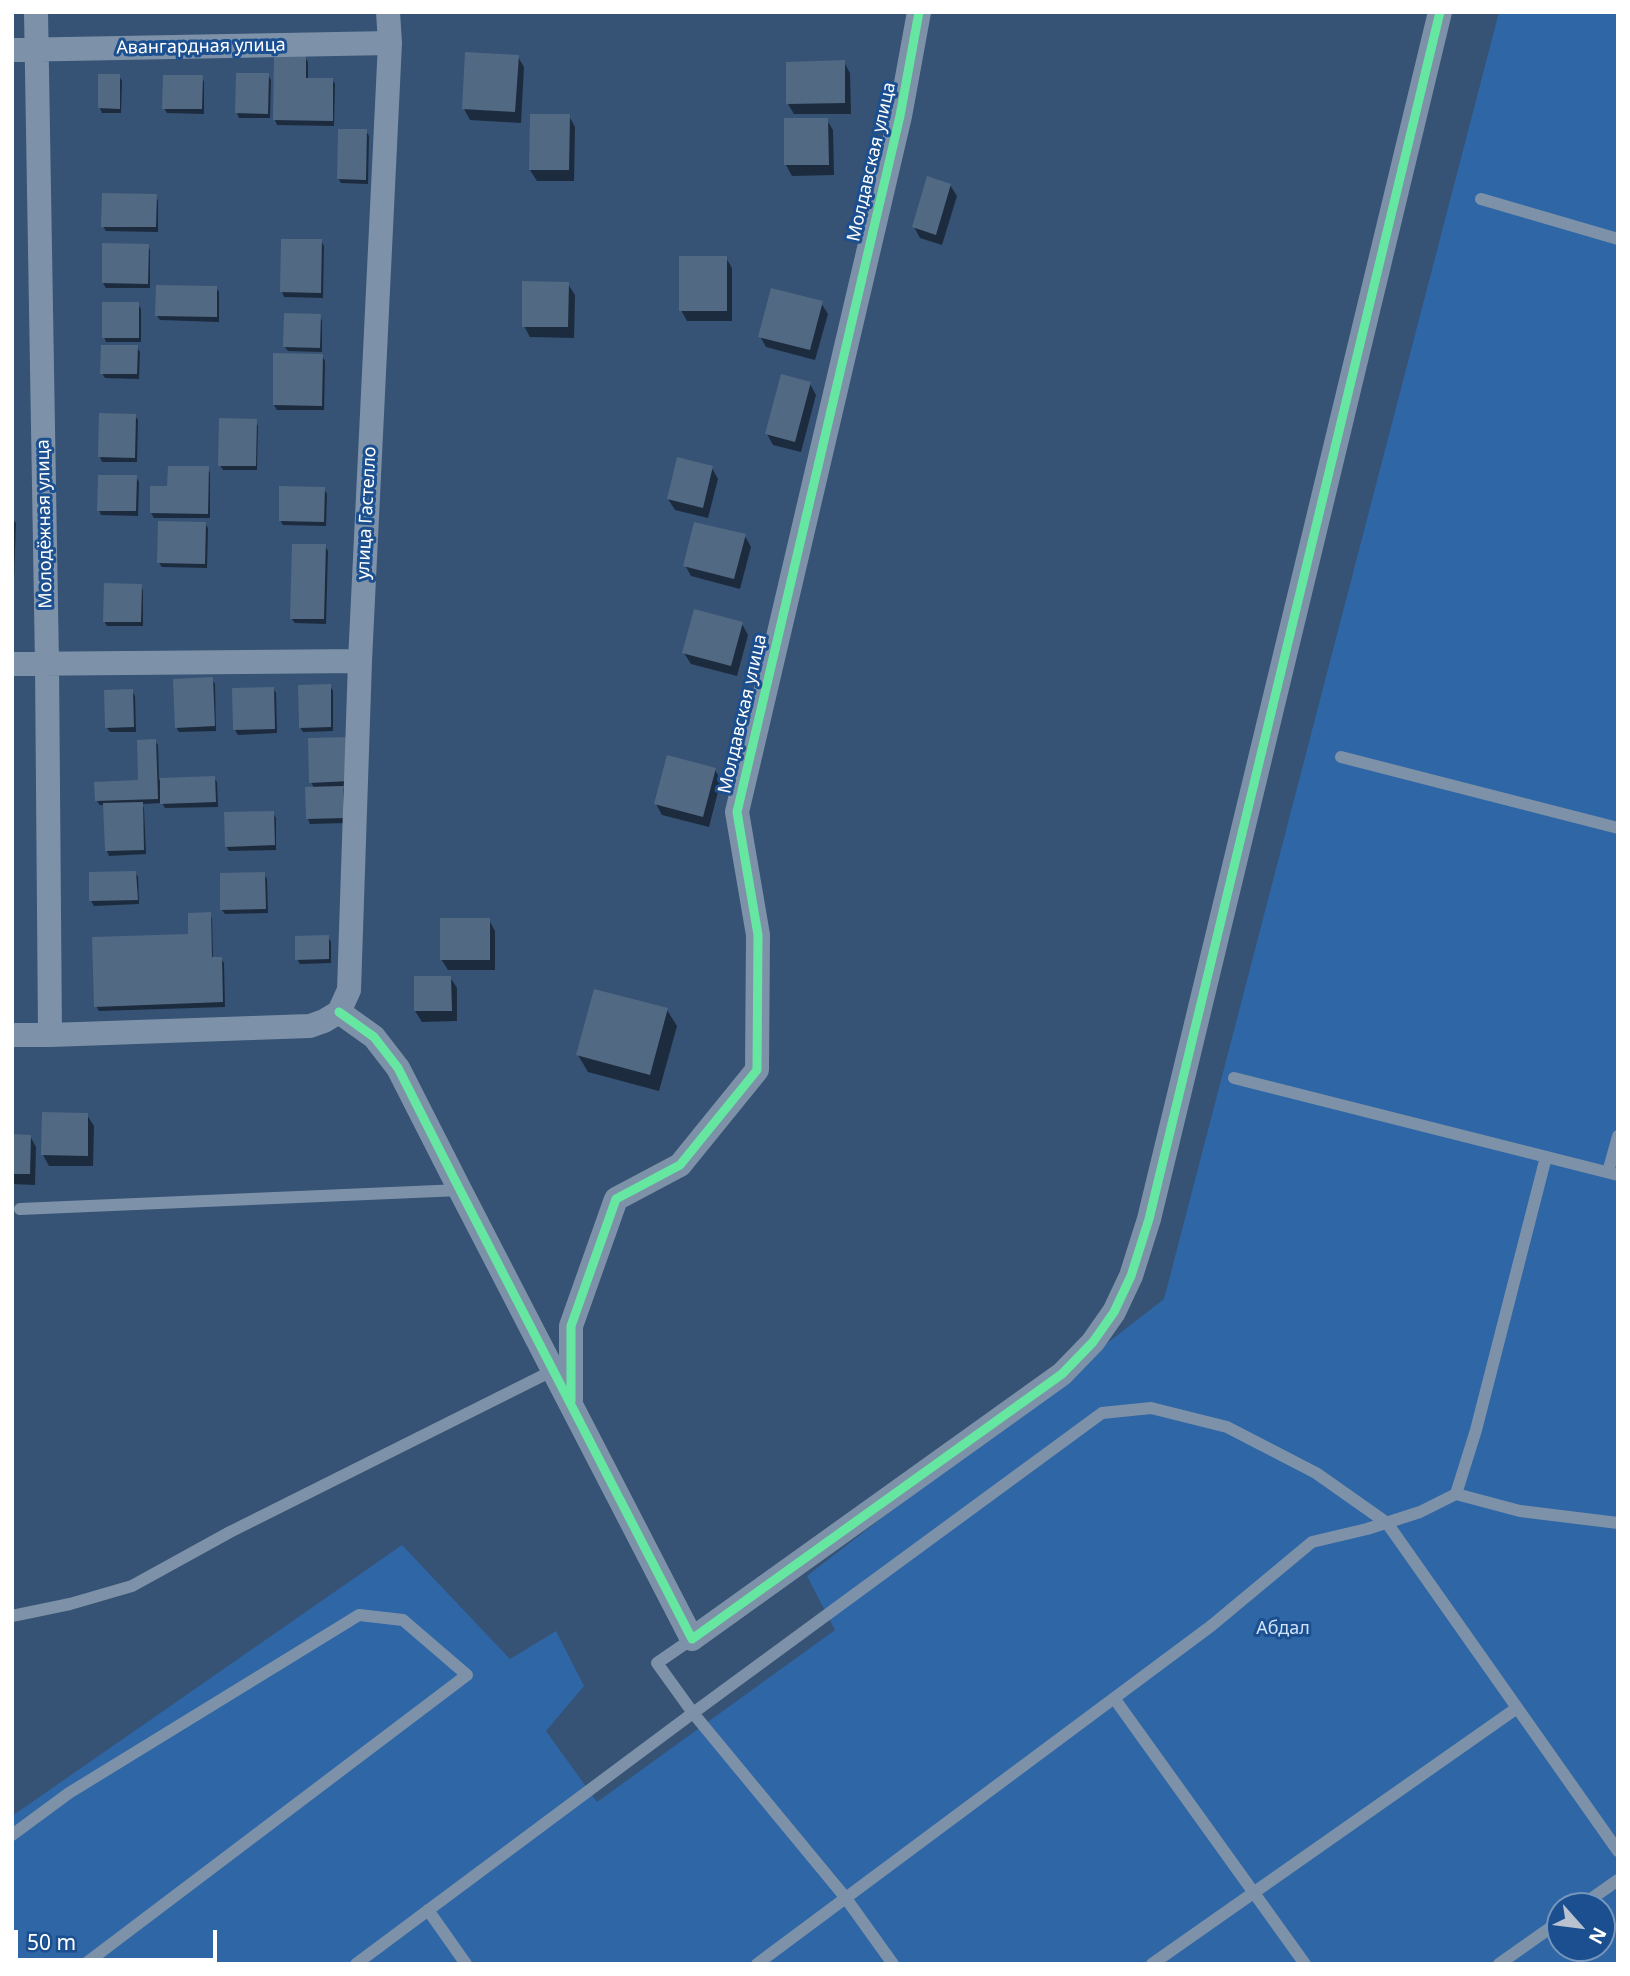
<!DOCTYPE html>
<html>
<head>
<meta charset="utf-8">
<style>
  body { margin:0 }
  #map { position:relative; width:1630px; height:1976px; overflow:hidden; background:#365274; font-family:"Noto Sans",sans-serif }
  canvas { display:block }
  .frame { position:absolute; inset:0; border:14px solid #fff; pointer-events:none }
  .north { position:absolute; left:1546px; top:1892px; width:70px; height:70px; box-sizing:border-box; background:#1b4f8f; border:2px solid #7695bc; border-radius:50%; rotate:118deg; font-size:19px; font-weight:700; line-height:28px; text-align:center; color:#fff }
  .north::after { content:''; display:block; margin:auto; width:24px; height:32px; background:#b9c2ce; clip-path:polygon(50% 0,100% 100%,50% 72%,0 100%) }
  .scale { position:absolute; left:14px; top:1930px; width:203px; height:32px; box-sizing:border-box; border:4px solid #fff; border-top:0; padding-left:9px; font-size:21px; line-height:24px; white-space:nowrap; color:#fff; -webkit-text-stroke:5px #1b4f8f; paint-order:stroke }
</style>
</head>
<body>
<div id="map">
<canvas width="1630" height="1976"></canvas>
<div class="frame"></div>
<div class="north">N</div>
<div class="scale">50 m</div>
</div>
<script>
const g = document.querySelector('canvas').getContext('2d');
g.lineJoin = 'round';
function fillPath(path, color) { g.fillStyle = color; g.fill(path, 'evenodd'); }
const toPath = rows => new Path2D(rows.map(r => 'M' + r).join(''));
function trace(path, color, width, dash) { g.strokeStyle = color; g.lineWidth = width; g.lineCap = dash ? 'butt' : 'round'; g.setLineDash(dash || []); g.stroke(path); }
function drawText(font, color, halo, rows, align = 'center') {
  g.font = font + ' "Noto Sans",sans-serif'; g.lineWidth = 6; g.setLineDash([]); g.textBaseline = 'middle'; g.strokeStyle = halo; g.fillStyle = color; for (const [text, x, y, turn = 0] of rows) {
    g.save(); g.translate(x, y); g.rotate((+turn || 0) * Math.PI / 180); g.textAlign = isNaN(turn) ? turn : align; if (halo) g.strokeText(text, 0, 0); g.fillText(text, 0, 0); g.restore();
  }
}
const green = toPath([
  [1499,12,1618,12,1618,1964,12,1964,12,1816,402,1545,510,1659,556,1631,584,1686,546,1731,597,1802,835,1630,807,1576,1164,1299],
  [1560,1906,1602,1906,1602,1948,1560,1948]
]);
const shadow = toPath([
  [305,57,308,62,308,80,332,80,335,84,334,126,277,125,275,120],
  [518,57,524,67,521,123,470,120,464,109],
  [844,62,850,73,851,114,794,114,788,104],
  [268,75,271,80,270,118,239,118,237,113],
  [119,76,122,81,121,113,102,113,100,108],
  [202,77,204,82,204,114,167,113,164,108],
  [569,116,575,127,574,181,537,181,530,170],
  [827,120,833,130,834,175,792,176,786,165],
  [366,131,369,136,368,184,341,183,338,178],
  [950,185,957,196,942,245,920,238,914,227],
  [156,196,158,201,158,232,106,231,103,226],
  [321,241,324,246,323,298,284,297,282,292],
  [148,246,150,250,150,288,106,288,103,283],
  [726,258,732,268,732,321,687,321,681,310],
  [568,284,575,295,574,338,530,337,524,326],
  [216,288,219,292,219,322,160,320,157,316],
  [821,303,828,314,815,360,766,347,760,336],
  [138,304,141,309,141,342,106,342,104,337],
  [320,316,322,321,322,352,288,351,285,347],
  [137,347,140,352,139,379,105,378,102,373],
  [322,356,325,361,324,410,277,410,274,405],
  [810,384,816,395,801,452,773,445,767,434],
  [135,416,138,420,137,462,102,462,100,457],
  [256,421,258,426,257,470,223,470,220,465],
  [208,468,210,473,210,518,154,518,151,513,169,488],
  [712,468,718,479,708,518,675,510,668,499],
  [136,477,139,482,138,516,101,515,99,510],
  [324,489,327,494,326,526,283,525,280,520],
  [12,518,16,523,14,579,12,579],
  [205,524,208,528,207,568,162,567,159,563],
  [745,536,751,547,740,589,691,576,685,565],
  [325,546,328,551,326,624,295,623,292,619],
  [141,586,143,591,143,626,107,626,104,621],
  [12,597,14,599,13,631,12,631],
  [742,624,748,635,737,676,691,664,684,653],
  [212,679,215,684,216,731,179,732,176,727],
  [330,686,333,691,333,731,303,732,300,727],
  [273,688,276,693,277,733,238,735,235,730],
  [132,691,135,696,136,732,110,732,107,728],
  [310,739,352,786,342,786,345,792,346,823,310,824,308,819,314,788,311,782],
  [155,741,158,745,159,780,214,778,217,782,218,807,165,808,162,803,142,804,144,808,146,854,109,856,107,851,105,805,100,805,97,801,140,782],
  [715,770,721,780,709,827,662,815,656,804],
  [273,813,276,818,276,850,229,851,226,846],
  [135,872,138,877,139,904,94,906,91,901],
  [264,874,267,879,268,913,225,914,222,910],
  [210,914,212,919,213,959,221,959,224,963,225,1007,99,1011,96,1006,190,936],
  [489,920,495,931,495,970,448,970,441,959],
  [328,937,331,942,331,963,300,964,297,959],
  [450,977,457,988,457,1021,422,1022,415,1011],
  [667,1010,677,1026,659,1091,588,1072,578,1055],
  [87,1115,94,1126,93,1166,49,1166,43,1155],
  [12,1136,30,1136,36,1147,35,1185,12,1184]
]);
const building = toPath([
  [465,52,519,55,515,112,462,109],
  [274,54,306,55,306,78,333,78,333,121,273,120],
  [845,60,845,103,786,104,786,62],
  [236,73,269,73,268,114,235,113],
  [98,74,120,74,120,109,98,108],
  [163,75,203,75,202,109,162,109],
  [530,114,570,114,569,170,529,170],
  [784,118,828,118,829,165,784,165],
  [338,129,367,129,366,180,337,179],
  [927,176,951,184,936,235,912,227],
  [102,193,157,194,156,227,101,227],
  [281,239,322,239,321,293,280,292],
  [102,243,149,244,148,284,102,283],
  [679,256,727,256,727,311,679,311],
  [522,281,569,282,568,327,522,327],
  [156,285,217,286,217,317,155,316],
  [771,288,823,301,810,350,758,337],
  [102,302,139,302,139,338,102,338],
  [284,313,321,314,320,348,283,347],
  [101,345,138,345,137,374,100,374],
  [273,353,323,354,322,406,273,405],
  [781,374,811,382,795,442,765,434],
  [99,413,136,414,135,458,98,457],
  [219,418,257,419,256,466,218,466],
  [677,457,713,466,703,508,667,499],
  [168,466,209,466,208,514,150,513,150,486,167,486],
  [98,475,137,475,136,511,97,511],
  [279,486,325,487,324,522,279,521],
  [158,521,206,522,205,564,157,563],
  [694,522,746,534,734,579,683,566],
  [292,544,326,544,324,619,290,619],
  [104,583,142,584,141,622,103,622],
  [694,609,743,622,731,666,682,653],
  [213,677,215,726,175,728,173,679],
  [331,684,331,727,299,728,298,685],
  [274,687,275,729,233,730,232,688],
  [133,689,134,727,105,728,104,690],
  [350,737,350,781,309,783,308,738],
  [156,739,158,799,95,801,94,782,138,780,137,740],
  [667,755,716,768,703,817,654,804],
  [215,776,216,802,160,804,160,778],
  [343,786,344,818,306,819,305,787],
  [143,802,144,850,105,851,103,803],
  [274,811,275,845,225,847,224,812],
  [136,871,138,900,89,901,89,872],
  [265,872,266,909,220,910,220,873],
  [211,912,212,957,222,957,223,1002,94,1007,92,937,188,934,188,913],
  [440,918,490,918,490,960,440,960],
  [329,935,329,959,295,960,295,936],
  [414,976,451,976,452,1011,414,1011],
  [594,989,668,1008,650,1075,576,1055],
  [42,1112,88,1113,88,1156,41,1155],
  [12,1134,31,1135,30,1174,12,1174]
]);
const lane = toPath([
  [1481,199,1618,239],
  [1341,757,1618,828],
  [1234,1078,1618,1175],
  [1608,1172,1618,1136],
  [20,1209,460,1190],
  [1456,1494,1520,1511,1618,1523],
  [12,1616,70,1604,132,1586,230,1532,554,1370],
  [692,1639,657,1663,693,1713,845,1897,893,1964],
  [1114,1698,1305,1964],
  [12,1835,69,1793,359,1615,403,1620,467,1675,85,1964],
  [1581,1906,1618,1880],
  [428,1910,466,1964],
  [356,1964,693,1713,1102,1413,1151,1408,1227,1427,1316,1473,1387,1523,1618,1851],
  [757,1964,1211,1626,1312,1542,1367,1529,1420,1512,1456,1494,1476,1430,1546,1157],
  [1152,1964,1517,1708],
  [1499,1964,1560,1921]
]);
const street = toPath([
  [36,12,47,664,50,1035],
  [12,50,390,43],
  [12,664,360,661],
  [339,1012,374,1037,398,1068,460,1190,692,1639,1062,1374,1093,1342,1114,1312,1131,1276,1149,1219,1440,12],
  [339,1012,349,990,360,661,390,43,388,12],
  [12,1035,50,1035,310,1026,324,1021,339,1012],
  [571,1400,571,1326,616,1199,680,1165,757,1070,758,935,737,812,900,116,919,12]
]);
const cycleway = toPath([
  [339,1012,374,1037,398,1068,460,1190,692,1639,1062,1374,1093,1342,1114,1312,1131,1276,1149,1219,1440,12],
  [571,1401,571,1326,616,1199,680,1165,757,1070,758,935,737,812,900,116,919,12]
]);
const streetNames = [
  ["Авангардная улица",201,47,-1],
  ["Молдавская улица",872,162,-77],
  ["улица Гастелло",367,513,-87],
  ["Молодёжная улица",45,524,-91],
  ["Молдавская улица",743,714,-77]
];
const parkNames = [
  ["Абдал",1283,1629]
];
fillPath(green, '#2f66a5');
fillPath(shadow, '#0007');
fillPath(building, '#526984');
trace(lane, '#7d92a8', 12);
trace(street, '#7d92a8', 24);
trace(cycleway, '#66e7a1', 9);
drawText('18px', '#fff', '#1b4f8f', streetNames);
drawText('18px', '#cfe3fa', '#1b4f8f', parkNames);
</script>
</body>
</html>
